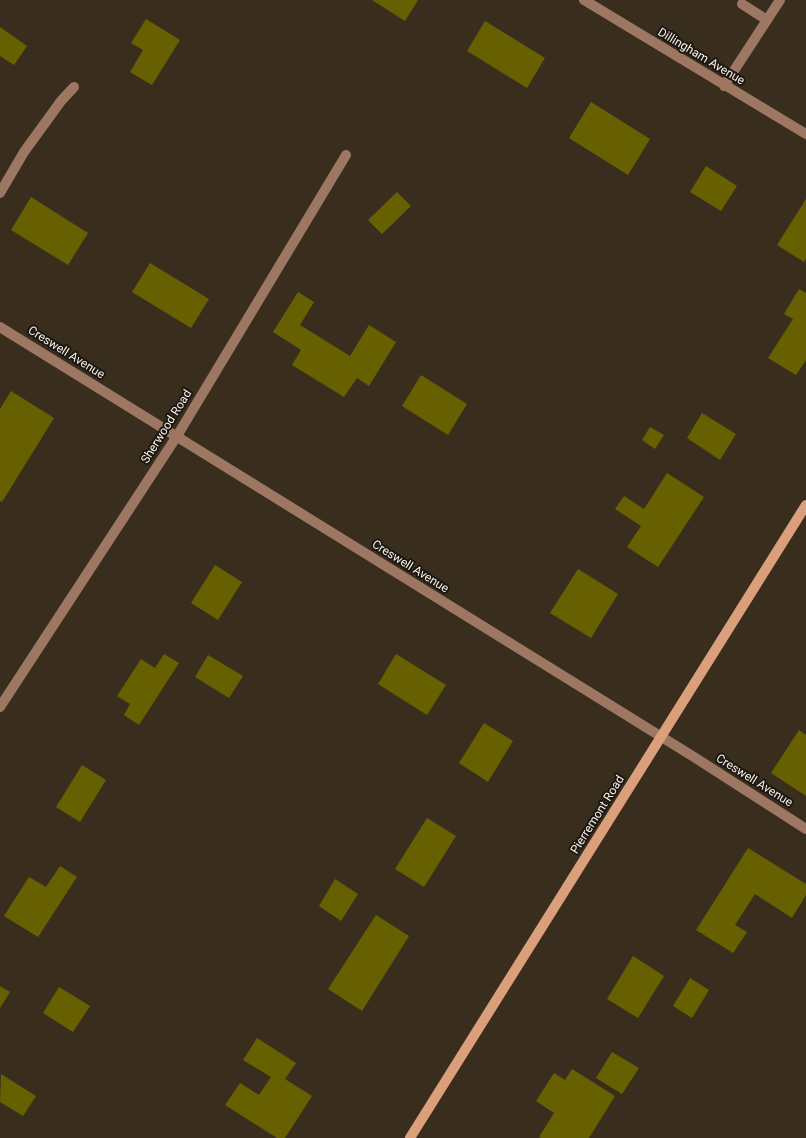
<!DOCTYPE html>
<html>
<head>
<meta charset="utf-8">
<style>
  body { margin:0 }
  canvas { display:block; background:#392e1e }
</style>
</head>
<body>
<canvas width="806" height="1138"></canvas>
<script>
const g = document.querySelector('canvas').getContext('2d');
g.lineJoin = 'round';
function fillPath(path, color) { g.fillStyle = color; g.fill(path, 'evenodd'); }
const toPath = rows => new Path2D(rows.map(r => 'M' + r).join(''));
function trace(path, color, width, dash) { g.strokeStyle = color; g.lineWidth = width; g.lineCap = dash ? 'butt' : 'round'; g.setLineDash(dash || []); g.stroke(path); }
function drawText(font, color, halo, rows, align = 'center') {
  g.font = font + ' Roboto,sans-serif'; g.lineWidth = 4; g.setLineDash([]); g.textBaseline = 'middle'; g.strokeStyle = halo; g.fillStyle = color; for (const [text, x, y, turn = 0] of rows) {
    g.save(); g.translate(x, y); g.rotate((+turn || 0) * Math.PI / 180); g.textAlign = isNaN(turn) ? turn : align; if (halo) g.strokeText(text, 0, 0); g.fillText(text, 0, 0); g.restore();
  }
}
const building = toPath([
  [372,0,418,0,405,21],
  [146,19,180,40,152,85,130,72,143,50,131,43],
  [485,21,545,58,527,88,467,51],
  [0,27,27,46,14,65,0,56],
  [591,102,650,139,628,175,569,138],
  [706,166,737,186,721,211,690,192],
  [397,192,411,206,382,234,368,220],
  [31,197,88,233,68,265,11,230],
  [806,199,806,259,804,262,777,245],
  [150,263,209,299,191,328,132,292],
  [799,289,806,293,806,360,796,375,768,358,793,319,784,314],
  [298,292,314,302,300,325,350,356,369,325,396,342,369,386,357,378,344,397,292,365,301,350,273,332],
  [421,375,467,404,448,435,402,406],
  [11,391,54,418,2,502,0,501,0,409],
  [702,413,736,434,720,460,687,438],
  [650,427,664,435,655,449,642,440],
  [667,473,704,497,658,567,627,547,641,526,615,509,624,496,644,509],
  [215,565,242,582,218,620,191,603],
  [578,569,618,594,591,638,550,613],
  [164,654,179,663,139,725,124,715,130,704,117,696,141,659,155,668],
  [396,654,446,685,427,715,378,684],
  [208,655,243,676,229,698,195,677],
  [484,723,513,741,488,782,459,763],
  [799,730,806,735,806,796,771,773],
  [82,765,106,780,80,822,56,807],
  [427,818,456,836,424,887,395,869],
  [748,848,806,884,806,895,792,918,755,894,735,925,747,932,733,953,696,930],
  [60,866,77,877,38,937,4,916,29,877,46,887],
  [335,879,358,894,341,921,319,906],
  [376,915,409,936,362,1011,328,989],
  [633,956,664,976,638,1018,607,999],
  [690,978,709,990,692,1018,673,1006],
  [0,986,10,992,0,1008],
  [59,987,90,1006,73,1032,43,1013],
  [257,1038,296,1063,285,1079,312,1096,285,1138,277,1138,225,1105,240,1083,259,1095,271,1077,243,1060],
  [612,1052,639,1068,622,1094,596,1078],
  [572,1069,615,1096,589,1138,541,1138,539,1137,554,1113,536,1101,554,1073,565,1080],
  [1,1074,36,1096,23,1116,0,1102]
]);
const lane = toPath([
  [742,4,767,20]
]);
const street = toPath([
  [584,0,806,134],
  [724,86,780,0],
  [0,193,24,152,61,101,74,87],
  [0,327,694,757,806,829],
  [0,707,177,436,346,155]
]);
const secondary = toPath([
  [410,1138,806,505]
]);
const streetNames = [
  ["Dillingham Avenue",701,57,31],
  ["Creswell Avenue",66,353,32],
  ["Sherwood Road",167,427,-58],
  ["Creswell Avenue",410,567,32],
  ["Creswell Avenue",754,781,32],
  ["Pierremont Road",598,815,-58]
];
fillPath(building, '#666001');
trace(lane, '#9d7761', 10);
trace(street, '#9d7761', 10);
trace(secondary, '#db9f7c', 10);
drawText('12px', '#f8f1e7', '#1c1710', streetNames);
</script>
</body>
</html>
